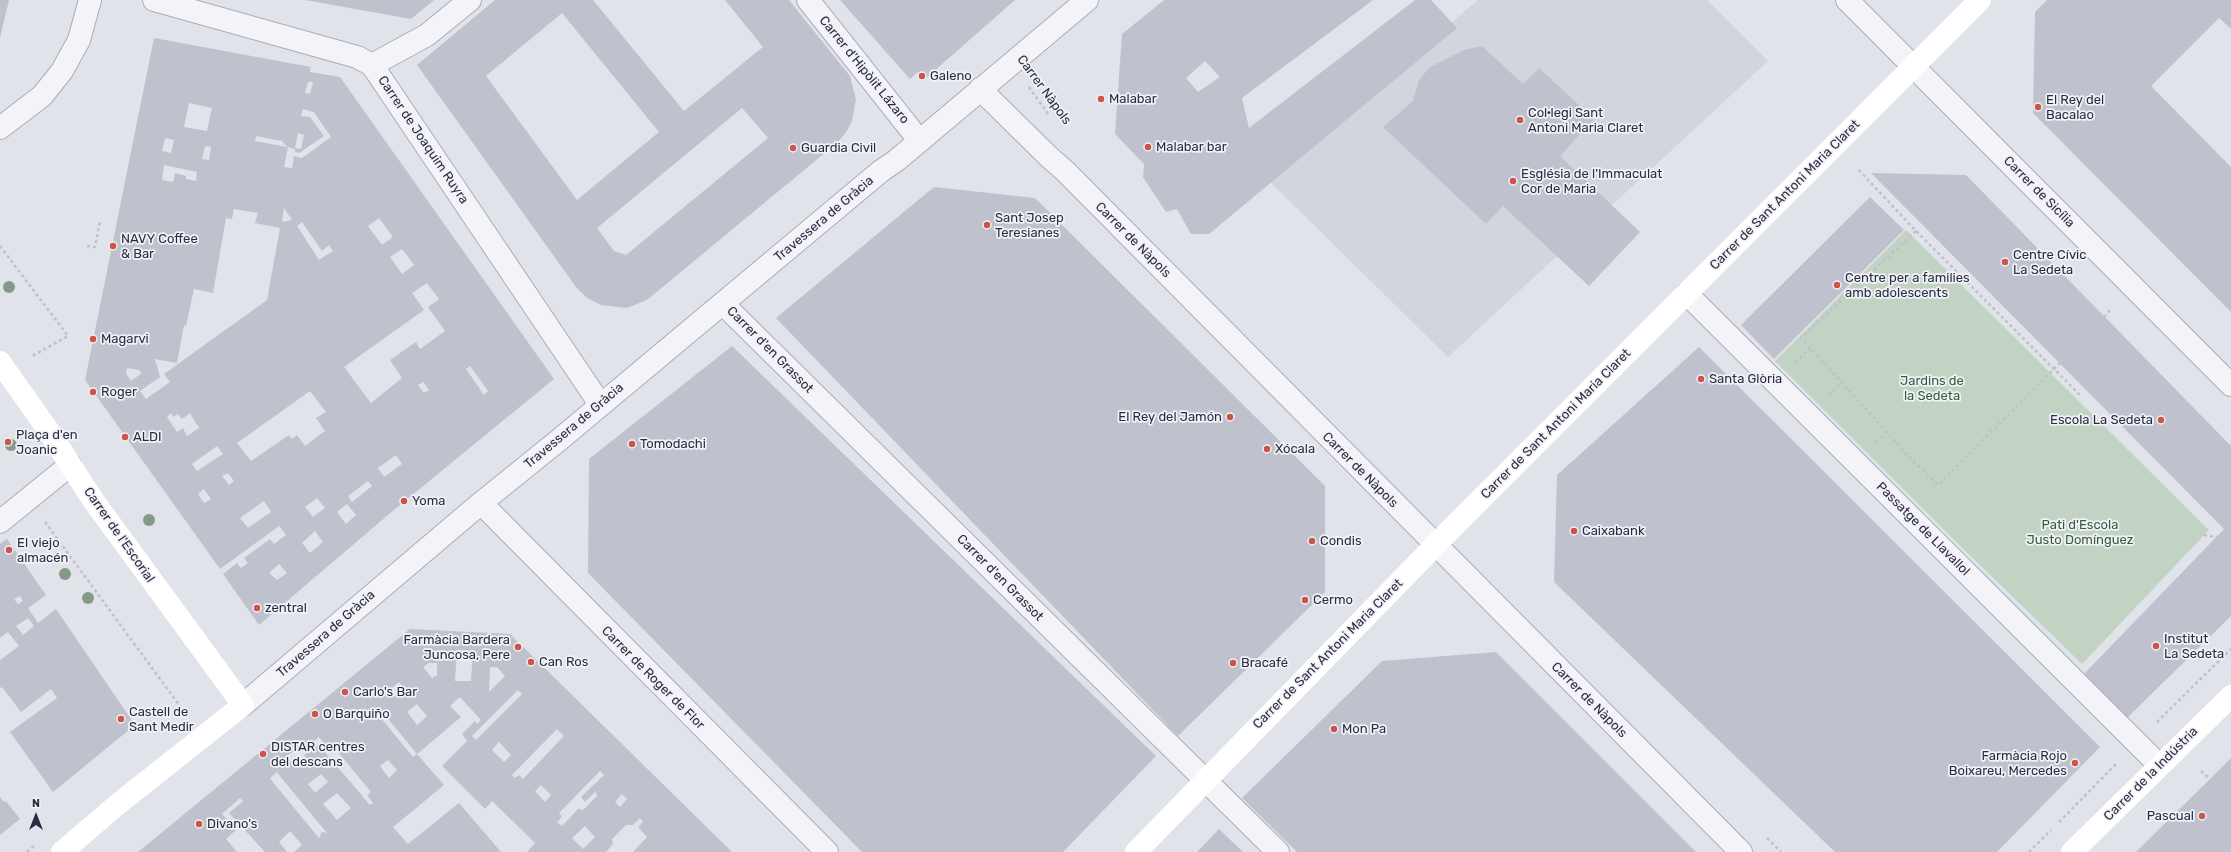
<!DOCTYPE html>
<html>
<head>
<meta charset="utf-8">
<style>
  body { margin:0 }
  #map { position:relative; width:2231px; height:852px; overflow:hidden; background:#e1e3ea; font-family:Rubik,sans-serif }
  canvas { display:block }
  .north { position:absolute; left:16px; top:796px; width:40px; height:40px; -webkit-text-stroke:3px #f1f2f7; paint-order:stroke; rotate:0deg; font-size:11px; font-weight:700; line-height:16px; text-align:center; color:#2a2d41 }
  .north::after { content:''; display:block; margin:auto; width:14px; height:18px; background:#2a2d41; clip-path:polygon(50% 0,100% 100%,50% 72%,0 100%) }
</style>
</head>
<body>
<div id="map">
<canvas width="2231" height="852"></canvas>
<div class="north">N</div>
</div>
<script>
const g = document.querySelector('canvas').getContext('2d');
g.lineJoin = 'round';
function fillPath(path, color) { g.fillStyle = color; g.fill(path, 'evenodd'); }
const toPath = rows => new Path2D(rows.map(r => 'M' + r).join(''));
function trace(path, color, width, dash) { g.strokeStyle = color; g.lineWidth = width; g.lineCap = dash ? 'butt' : 'round'; g.setLineDash(dash || []); g.stroke(path); }
function drawText(font, color, halo, rows, align = 'center') {
  g.font = font + ' Rubik,sans-serif'; g.lineWidth = 3.5; g.setLineDash([]); g.textBaseline = 'middle'; g.strokeStyle = halo; g.fillStyle = color; for (const [text, x, y, turn = 0] of rows) {
    g.save(); g.translate(x, y); g.rotate((+turn || 0) * Math.PI / 180); g.textAlign = isNaN(turn) ? turn : align; if (halo) g.strokeText(text, 0, 0); g.fillText(text, 0, 0); g.restore();
  }
}
const built = toPath([
  [1478,0,1707,0,1768,61,1448,357,1267,179]
]);
const green = toPath([
  [1906,230,2209,530,2082,664,1949,535,1775,361]
]);
const building = toPath([
  [0,0,9,0,0,38],
  [305,0,434,0,411,19],
  [495,0,593,0,684,111,763,47,725,0,789,0,850,76,856,99,852,121,847,131,838,142,647,300,627,308,601,305,587,298,576,287,417,65],
  [562,13,659,132,577,200,486,76],
  [742,108,768,138,626,255,614,251,597,228],
  [840,0,1015,0,925,79,918,72,910,79],
  [1164,0,1373,0,1242,98,1249,128,1415,0,1431,0,1457,28,1209,234,1191,234,1177,209,1166,212,1143,177,1144,164,1115,134,1122,34],
  [1205,61,1220,77,1198,92,1186,78],
  [2047,0,2231,0,2231,29,2219,18,2151,86,2231,167,2231,312,2033,113,2035,12],
  [154,38,311,67,310,72,340,77,554,379,395,509,259,625,223,574,237,563,241,568,248,563,244,558,270,539,274,544,286,535,279,526,220,569,85,380],
  [308,82,313,82,310,94,305,93],
  [189,103,212,108,207,131,184,127],
  [303,109,314,112,331,137,302,158,294,156,292,168,284,167,288,147,295,149,295,152,299,153,324,136,310,117,301,116],
  [298,133,304,135,301,149,295,148],
  [256,136,282,141,287,147,255,141],
  [165,138,174,140,171,153,162,151],
  [205,146,211,147,209,160,202,159],
  [164,165,197,172,196,181,186,179,186,176,175,173,173,182,162,180],
  [284,208,292,220,282,222],
  [234,209,258,213,255,223,280,228,267,300,164,374,170,382,146,399,140,391,160,377,155,359,177,363,184,325,186,326,194,289,213,293,226,218,232,219],
  [379,218,393,237,382,245,368,226],
  [302,222,322,251,329,245,333,251,319,260,297,226],
  [402,249,414,265,402,274,390,257],
  [427,283,439,299,428,307,445,331,420,349,416,342,390,360,402,378,371,403,344,367,424,310,412,293],
  [470,366,488,391,484,395,466,369],
  [127,368,139,370,142,373,131,381,126,373],
  [423,382,429,390,424,393,418,385],
  [310,391,326,412,316,418,325,431,305,446,297,435,292,439,289,435,251,461,237,443],
  [171,413,173,417,178,414,182,419,190,413,199,428,187,436,183,428,177,432,167,417],
  [217,446,223,454,197,471,192,464],
  [396,455,402,464,384,477,378,468],
  [228,473,234,481,229,485,222,476],
  [368,481,372,486,352,502,348,496],
  [204,489,211,499,204,503,198,494],
  [317,498,325,508,313,517,305,507],
  [264,501,271,512,248,528,240,518],
  [347,504,356,515,346,524,337,512],
  [315,531,323,542,310,553,302,543],
  [279,564,287,573,277,580,269,573],
  [1482,46,1523,84,1539,68,1594,119,1560,156,1640,232,1589,286,1503,206,1486,224,1383,127,1413,101,1419,80,1430,67,1464,50],
  [1871,173,1966,175,2231,446,2231,616,2125,720,2082,676,2224,529],
  [934,187,1035,198,1325,486,1325,592,1178,736,776,318],
  [1870,197,1904,230,1774,359,1741,325],
  [732,346,1156,756,1063,852,862,852,588,573,589,459],
  [1699,347,2100,747,1997,852,1835,852,1554,582,1557,475],
  [7,539,46,595,28,608,38,623,56,609,135,725,53,792,10,732,57,698,51,689,21,712,2,687,0,688,0,660,19,646,8,632,0,638,0,544],
  [20,596,23,601,18,604,14,599],
  [28,618,34,626,23,635,16,626],
  [410,629,510,634,732,852,633,852,647,837,638,827,643,822,640,818,633,825,626,825,612,839,613,844,606,852,527,852,535,843,492,801,485,809,442,766,467,741,462,734,475,721,477,724,481,720,460,697,450,706,461,717,417,754,380,709,376,712,413,757,417,754,444,785,393,827,408,844,459,803,501,852,294,852,302,845,290,831,279,842,287,852,265,852,229,813,243,801,240,798,222,814,237,829,226,839,237,852,138,852],
  [457,650,473,651,471,681,455,681],
  [429,663,437,663,437,675,432,678,423,667],
  [490,667,497,667,505,676,489,692],
  [399,682,404,689,394,697,388,691],
  [518,690,522,694,476,740,472,736],
  [417,704,427,716,417,725,407,712],
  [557,729,564,736,523,779,519,775,515,778,512,775],
  [319,737,329,750,333,746,371,792,367,795,373,803,370,805,318,744,304,755,307,759,296,768,287,756,298,748,301,752],
  [499,742,511,755,504,762,492,750],
  [388,760,397,770,389,778,380,766],
  [600,771,604,775,581,797,585,802,596,791,597,796,583,810,578,809,562,826,557,822,562,817,559,813],
  [277,772,279,775,327,833,322,832,319,838,272,781,270,778],
  [321,774,328,782,315,793,308,784],
  [541,785,551,795,545,802,535,791],
  [337,793,351,808,337,820,323,804],
  [622,794,627,799,620,807,615,802],
  [585,826,595,837,583,849,572,838],
  [1496,652,1696,852,1297,852,1242,798,1382,661],
  [2231,758,2231,852,2136,852,2210,779],
  [0,797,4,802,6,801,20,819,0,835],
  [1219,829,1243,852,1197,852]
]);
const path = toPath([
  [1029,87,1048,114],
  [1859,170,1913,228,2081,396],
  [1916,231,1801,338,1913,461,1938,485,2060,363],
  [0,246,68,336,32,356],
  [87,246,95,247,100,221],
  [2104,317,2111,309],
  [1796,363,1810,348],
  [1829,395,1842,382],
  [1876,442,1887,432],
  [45,522,185,713],
  [2204,535,2217,537],
  [2157,722,2231,649],
  [2201,771,2210,779],
  [2059,822,2117,763],
  [1767,838,1781,852],
  [27,852,34,846],
  [2029,852,2051,830]
]);
const street = toPath([
  [154,0,357,57,372,65,600,404],
  [808,0,919,140],
  [1847,0,2231,385],
  [372,65,427,35,470,0],
  [980,89,1049,157,1065,171,1741,852],
  [0,128,42,96,62,71,79,40,90,0],
  [1687,294,2159,765],
  [723,304,1278,852],
  [481,503,827,852],
  [0,522,70,465],
  [243,705,481,503,559,440,881,171,897,160,1087,0]
]);
const secondary = toPath([
  [0,362,46,427,93,500,243,705,118,804,62,852],
  [1136,852,1456,524,1980,0],
  [2072,852,2231,696]
]);
const trees = [
  [9,287],
  [11,445],
  [149,520],
  [65,574],
  [88,598]
];
const markers = [
  [922,76,4,"#cb554a"],
  [1101,99,4,"#cb554a"],
  [2038,107,4,"#cb554a"],
  [1520,120,4,"#cb554a"],
  [1148,147,4,"#cb554a"],
  [793,148,4,"#cb554a"],
  [1513,181,4,"#cb554a"],
  [987,225,4,"#cb554a"],
  [113,246,4,"#cb554a"],
  [2005,262,4,"#cb554a"],
  [1837,285,4,"#cb554a"],
  [93,339,4,"#cb554a"],
  [1701,379,4,"#cb554a"],
  [93,392,4,"#cb554a"],
  [1230,417,4,"#cb554a"],
  [2161,420,4,"#cb554a"],
  [125,437,4,"#cb554a"],
  [8,442,4,"#cb554a"],
  [632,444,4,"#cb554a"],
  [1267,449,4,"#cb554a"],
  [404,501,4,"#cb554a"],
  [1574,531,4,"#cb554a"],
  [1312,541,4,"#cb554a"],
  [9,550,4,"#cb554a"],
  [1305,600,4,"#cb554a"],
  [257,608,4,"#cb554a"],
  [2156,646,4,"#cb554a"],
  [518,647,4,"#cb554a"],
  [531,662,4,"#cb554a"],
  [1233,663,4,"#cb554a"],
  [345,692,4,"#cb554a"],
  [315,714,4,"#cb554a"],
  [121,719,4,"#cb554a"],
  [1334,729,4,"#cb554a"],
  [263,754,4,"#cb554a"],
  [2075,763,4,"#cb554a"],
  [2202,816,4,"#cb554a"],
  [199,824,4,"#cb554a"]
];
const streetNames = [
  ["Carrer d'Hipòlit Lázaro",864,70,51],
  ["Carrer Nàpols",1044,90,54],
  ["Carrer de Joaquim Ruyra",423,140,56],
  ["Carrer de Sicília",2039,192,45],
  ["Carrer de Sant Antoni Maria Claret",1785,195,-45],
  ["Travessera de Gràcia",824,219,-40],
  ["Carrer de Nàpols",1133,240,45],
  ["Carrer d'en Grassot",770,350,45],
  ["Carrer de Sant Antoni Maria Claret",1556,424,-45],
  ["Travessera de Gràcia",574,426,-40],
  ["Carrer de Nàpols",1360,470,45],
  ["Passatge de Llavallol",1923,529,45],
  ["Carrer de l'Escorial",119,535,55],
  ["Carrer d'en Grassot",1000,578,45],
  ["Travessera de Gràcia",326,634,-41],
  ["Carrer de Sant Antoni Maria Claret",1328,654,-45],
  ["Carrer de Roger de Flor",653,678,45],
  ["Carrer de Nàpols",1589,700,45],
  ["Carrer de la Indústria",2151,774,-45]
];
const poiNames = [
  ["Galeno",930,76],
  ["Malabar",1109,99],
  ["El Rey del",2046,100],
  ["Bacalao",2046,115],
  ["Col·legi Sant",1528,113],
  ["Antoni Maria Claret",1528,128],
  ["Malabar bar",1156,147],
  ["Guardia Civil",801,148],
  ["Església de l'Immaculat",1521,174],
  ["Cor de Maria",1521,189],
  ["Sant Josep",995,218],
  ["Teresianes",995,233],
  ["NAVY Coffee",121,239],
  ["& Bar",121,254],
  ["Centre Cívic",2013,255],
  ["La Sedeta",2013,270],
  ["Centre per a families",1845,278],
  ["amb adolescents",1845,293],
  ["Magarvi",101,339],
  ["Santa Glòria",1709,379],
  ["Roger",101,392],
  ["El Rey del Jamón",1222,417,"right"],
  ["Escola La Sedeta",2153,420,"right"],
  ["Plaça d'en",16,435],
  ["Joanic",16,450],
  ["ALDI",133,437],
  ["Tomodachi",640,444],
  ["Xócala",1275,449],
  ["Yoma",412,501],
  ["Caixabank",1582,531],
  ["Condis",1320,541],
  ["El viejo",17,543],
  ["almacén",17,558],
  ["Cermo",1313,600],
  ["zentral",265,608],
  ["Institut",2164,639],
  ["La Sedeta",2164,654],
  ["Farmàcia Bardera",510,640,"right"],
  ["Juncosa, Pere",510,655,"right"],
  ["Can Ros",539,662],
  ["Bracafé",1241,663],
  ["Carlo's Bar",353,692],
  ["Castell de",129,712],
  ["Sant Medir",129,727],
  ["O Barquiño",323,714],
  ["Mon Pa",1342,729],
  ["DISTAR centres",271,747],
  ["del descans",271,762],
  ["Farmàcia Rojo",2067,756,"right"],
  ["Boixareu, Mercedes",2067,771,"right"],
  ["Pascual",2194,816,"right"],
  ["Divano's",207,824]
];
const parkNames = [
  ["Jardins de",1932,381],
  ["la Sedeta",1932,396],
  ["Pati d'Escola",2080,525],
  ["Justo Domínguez",2080,540]
];
fillPath(built, '#d3d5de');
fillPath(green, '#c3d3c3');
fillPath(building, '#bfc1cc');
trace(street, '#aaacb7', 24);
trace(path, '#bfc0c8', 2.5, [3, 3]);
trace(street, '#f4f4f8', 22);
trace(secondary, '#fff', 22);
g.fillStyle = '#849989';
for (const [x, y] of trees) { g.beginPath(); g.arc(x, y, 6, 0, 2 * Math.PI); g.fill(); }
for (const [x, y, r, color] of markers) { const dot = new Path2D(); dot.arc(x, y, r, 0, 2 * Math.PI); g.fillStyle = color; g.fill(dot); trace(dot, '#f1f2f7', 1.5); }
drawText('13px', '#2a2d41', '#f1f2f7', streetNames);
drawText('13px', '#2a2d41', '#f1f2f7', poiNames, 'left');
drawText('13px', '#385c39', '#f1f2f7', parkNames);
</script>
</body>
</html>
